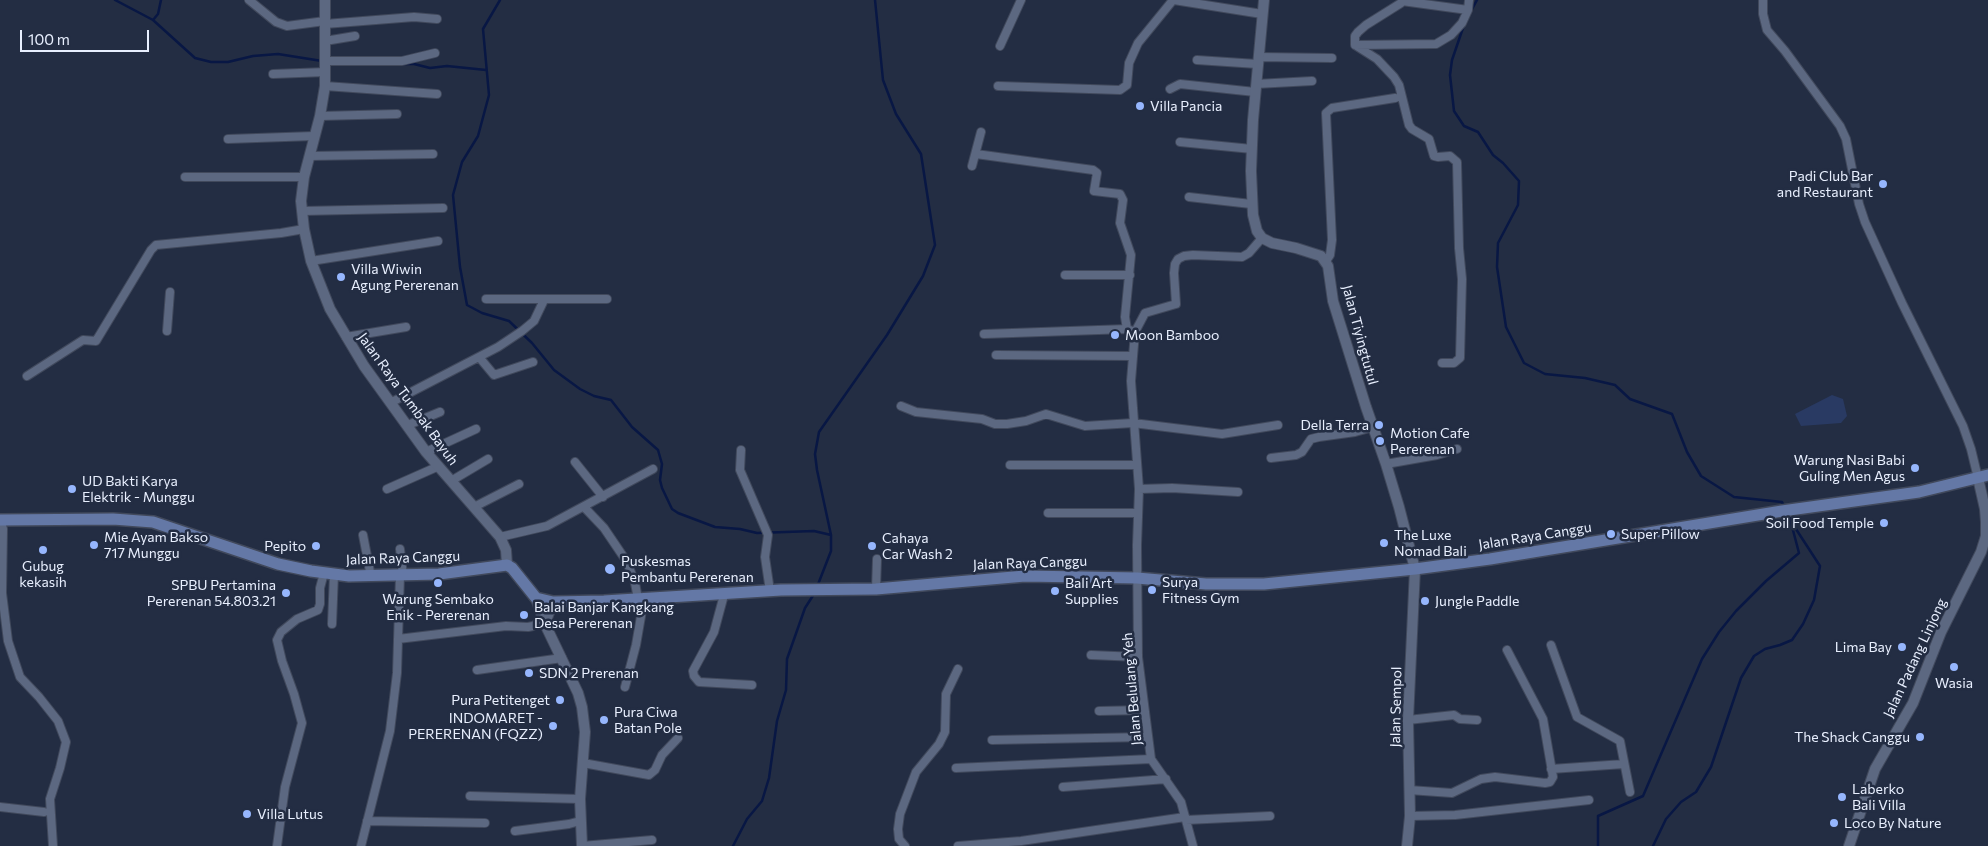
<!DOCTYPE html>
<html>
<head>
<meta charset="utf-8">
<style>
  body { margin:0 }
  #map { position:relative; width:1988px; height:846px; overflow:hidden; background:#232d43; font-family:Commissioner,sans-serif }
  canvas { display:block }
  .scale { position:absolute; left:20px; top:30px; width:129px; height:22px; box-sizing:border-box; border:2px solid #e8effe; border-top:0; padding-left:6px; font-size:15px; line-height:18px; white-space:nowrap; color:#e8effe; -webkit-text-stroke:4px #232d43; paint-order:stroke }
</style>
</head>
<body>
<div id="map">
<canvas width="1988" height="846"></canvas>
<div class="scale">100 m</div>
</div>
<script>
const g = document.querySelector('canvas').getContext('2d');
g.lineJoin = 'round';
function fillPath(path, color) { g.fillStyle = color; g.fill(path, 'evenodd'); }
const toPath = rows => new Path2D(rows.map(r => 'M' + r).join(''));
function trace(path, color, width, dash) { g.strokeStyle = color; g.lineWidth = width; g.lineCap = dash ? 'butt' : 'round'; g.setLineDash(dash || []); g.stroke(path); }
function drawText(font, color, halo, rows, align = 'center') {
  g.font = font + ' Commissioner,sans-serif'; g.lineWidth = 5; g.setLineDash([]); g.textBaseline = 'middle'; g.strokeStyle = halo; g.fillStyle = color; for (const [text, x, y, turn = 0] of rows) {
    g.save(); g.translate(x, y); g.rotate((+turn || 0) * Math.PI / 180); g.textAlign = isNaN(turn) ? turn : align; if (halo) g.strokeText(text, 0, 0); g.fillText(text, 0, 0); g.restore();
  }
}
const green = toPath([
  [1832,395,1843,399,1847,416,1841,423,1801,426,1795,414]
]);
const stream = toPath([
  [115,0,153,20,195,58,211,62,228,62,253,56,278,54,322,61],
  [500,0,483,29,489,95,478,136,462,162,453,195,460,267,467,305,482,313,509,321,532,343,554,370,580,389,594,396,611,400,632,427,658,450,662,464,660,480,662,488,672,509,678,513,715,527,740,529,757,533,814,531,831,535],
  [1471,11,1477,0],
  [153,20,158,14,161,0],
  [1464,25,1452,60,1450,75,1454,111,1464,126,1478,132,1493,155,1503,163,1519,181,1518,205,1498,243,1497,267,1506,327,1524,363,1545,374,1585,378,1615,385,1630,399,1672,414,1687,452,1701,476,1734,497,1782,502,1785,508],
  [403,64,414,64,430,68,447,66,486,70],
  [817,587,831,551,831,535,817,470,815,454,819,432,887,335,923,276,935,245,921,154,896,114,883,80,875,0],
  [733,846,747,819,762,801,769,778,777,721,786,690,787,659,805,608,814,594],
  [1598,846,1598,816,1643,796,1702,659,1719,632,1736,611,1766,581,1799,553,1789,515],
  [1653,846,1666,819,1681,802,1696,792,1711,767,1741,678,1754,656,1765,649,1780,645,1792,640,1803,624,1814,600,1820,566,1794,526]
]);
const minor = toPath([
  [249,0,276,22,287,26,325,21],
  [1174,0,1262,14],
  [1402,0,1401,3,1366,25,1358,32,1355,36,1355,45,1377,59,1394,77,1399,85,1409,125,1412,129,1429,139,1434,156,1438,157,1450,156,1457,162,1459,248,1462,279,1460,358,1454,363,1442,363],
  [1763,0,1763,14,1767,30,1785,51,1840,126,1846,139,1859,204,1865,222,1902,303,1963,426,1971,449,1978,478],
  [1402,1,1468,10],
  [325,24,414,17,437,19],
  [325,41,355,36],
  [1355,45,1436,44,1451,35,1462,23,1468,10,1469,0],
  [1000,46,1021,0],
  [1258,57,1332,58],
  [1197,60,1257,64],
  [326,61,402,61,435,53],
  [273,74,326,72],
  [1256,84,1312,81],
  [325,86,437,94],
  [998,86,1120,90,1127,85,1129,63,1138,43,1173,0],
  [1170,89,1180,84,1255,92],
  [320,116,397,114],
  [228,139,314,136],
  [1180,142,1252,149],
  [976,154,1093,170,1097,173,1094,191,1120,194,1123,200,1120,223,1131,255,1125,317,1127,329,1135,332],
  [309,156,433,154],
  [972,166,981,132],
  [185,177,304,177],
  [1189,197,1251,204],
  [302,211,443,208],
  [311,261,438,241],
  [1326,261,1330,255,1332,240,1326,113,1332,108,1395,98],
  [1065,275,1130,275],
  [486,299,607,299],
  [167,331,170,292],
  [984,334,1127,329],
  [346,337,406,327],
  [996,355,1132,356],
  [479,357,494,375,533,362],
  [27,376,83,340,96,341,151,250,156,245,281,233,304,229],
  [392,402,498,347,522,331,534,321,544,300],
  [901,406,916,412,982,419,995,424,1007,424,1026,421,1046,414,1085,426,1133,423,1222,434,1278,425],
  [408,425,440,412],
  [741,450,740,470,768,535,765,557,770,591],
  [426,452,476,429],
  [1271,458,1296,455,1302,452,1311,439,1319,437,1355,432,1373,427],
  [575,462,603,497],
  [1386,464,1437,455,1457,449],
  [1010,465,1137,465],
  [451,481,488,459],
  [387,489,439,466],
  [1139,489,1172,488,1238,492],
  [474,507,519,484],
  [584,507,604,528,627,562,635,583,638,599],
  [1048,513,1138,513],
  [0,519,3,529,2,593,8,641,20,677,39,697,58,721,66,742,60,768,50,799,53,846],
  [363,535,371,577],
  [500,537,547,526,653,469],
  [400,549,403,575],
  [876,589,877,559],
  [724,595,714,632,693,671,694,676,699,682,752,685],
  [332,624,334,574],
  [398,639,506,626,528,627,533,626,543,620],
  [1551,645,1577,717,1620,741,1630,792],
  [1091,655,1138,657],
  [477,670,562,658],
  [625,687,636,645,644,599],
  [1099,711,1144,710],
  [1408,720,1454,715,1460,719,1477,720],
  [992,740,1148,737],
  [583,763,649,775,655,770,662,755,678,738],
  [956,768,1151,759],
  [1551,769,1624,764],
  [1063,787,1166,779],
  [1409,790,1452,793,1481,779,1495,777,1545,783,1550,782,1553,777,1543,719,1507,650],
  [470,796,580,799],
  [0,807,44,812],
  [1410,816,1455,815,1589,800],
  [1186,820,1270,816],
  [367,821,485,823],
  [515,831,569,824,580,821],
  [277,846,285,787,302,723,294,694,282,661,277,640,281,632,297,619,318,610,320,604,320,588,324,573],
  [361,846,390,731,397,673,400,575],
  [582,846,652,840],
  [905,846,899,839,898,829,900,814,916,772,939,744,945,732,946,694,958,669],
  [958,846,1021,841,1185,817],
  [1193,846,1181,802,1151,759,1138,657,1137,545,1139,489,1131,381,1135,332,1145,313,1176,304,1174,273,1175,264,1178,259,1184,256,1193,255,1242,257,1249,253,1262,238]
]);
const tertiary = toPath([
  [325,0,325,86,320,116,304,177,301,201,304,229,311,261,330,309,364,366,426,452,500,537,506,550,507,565],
  [1264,0,1253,120,1251,171,1253,215,1257,231,1262,238,1272,243,1296,248,1321,256,1328,266,1333,301,1366,407,1386,464,1399,507,1415,569,1408,720,1410,816,1407,846],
  [536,598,543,620,578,693,582,707,585,732,580,799,582,846],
  [547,626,547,618,553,602],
  [1849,846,1875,769,1913,703,1941,632,1981,552,1986,536,1986,522,1985,509,1978,478]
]);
const secondary = toPath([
  [0,520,113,519,153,522,278,564,311,571,349,576,439,574,507,565,512,568,536,598,553,602,604,601,781,590,876,589,1025,576,1137,578,1206,584,1264,584,1415,569,1490,559,1782,511,1919,492,1988,475]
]);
const markers = [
  [1140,106,5,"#96b6fd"],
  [1883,184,5,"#96b6fd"],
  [341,277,5,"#96b6fd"],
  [1115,335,5,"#96b6fd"],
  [1379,425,5,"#96b6fd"],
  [1380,441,5,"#96b6fd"],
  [1915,468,5,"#96b6fd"],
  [72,489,5,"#96b6fd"],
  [1884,523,5,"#96b6fd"],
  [1611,534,5,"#96b6fd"],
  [1384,543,5,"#96b6fd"],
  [94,545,5,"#96b6fd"],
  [316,546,5,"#96b6fd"],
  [872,546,5,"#96b6fd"],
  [43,550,5,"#96b6fd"],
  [610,569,6,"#96b6fd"],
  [438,583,5,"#96b6fd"],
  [1152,590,5,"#96b6fd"],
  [1055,591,5,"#96b6fd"],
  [286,593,5,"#96b6fd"],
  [1425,601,5,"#96b6fd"],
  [524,615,5,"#96b6fd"],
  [1902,647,5,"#96b6fd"],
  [1954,667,5,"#96b6fd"],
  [529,673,5,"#96b6fd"],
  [560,700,5,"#96b6fd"],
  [604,720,5,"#96b6fd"],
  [553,726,5,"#96b6fd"],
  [1920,737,5,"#96b6fd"],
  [1842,797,5,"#96b6fd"],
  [247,814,5,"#96b6fd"],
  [1834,823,5,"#96b6fd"]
];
const poiNames = [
  ["Villa Pancia",1150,106],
  ["Padi Club Bar",1873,176,"right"],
  ["and Restaurant",1873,192,"right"],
  ["Villa Wiwin",351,269],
  ["Agung Pererenan",351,285],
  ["Moon Bamboo",1125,335],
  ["Della Terra",1369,425,"right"],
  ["Motion Cafe",1390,433],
  ["Pererenan",1390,449],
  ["Warung Nasi Babi",1905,460,"right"],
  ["Guling Men Agus",1905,476,"right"],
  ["UD Bakti Karya",82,481],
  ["Elektrik - Munggu",82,497],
  ["Soil Food Temple",1874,523,"right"],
  ["Super Pillow",1621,534],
  ["The Luxe",1394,535],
  ["Nomad Bali",1394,551],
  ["Mie Ayam Bakso",104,537],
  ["717 Munggu",104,553],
  ["Cahaya",882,538],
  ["Car Wash 2",882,554],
  ["Pepito",306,546,"right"],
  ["Puskesmas",621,561],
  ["Pembantu Pererenan",621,577],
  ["Gubug",43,566,"center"],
  ["kekasih",43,582,"center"],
  ["Surya",1162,582],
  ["Fitness Gym",1162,598],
  ["Bali Art",1065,583],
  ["Supplies",1065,599],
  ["SPBU Pertamina",276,585,"right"],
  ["Pererenan 54.803.21",276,601,"right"],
  ["Warung Sembako",438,599,"center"],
  ["Enik - Pererenan",438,615,"center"],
  ["Jungle Paddle",1435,601],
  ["Balai Banjar Kangkang",534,607],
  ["Desa Pererenan",534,623],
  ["Lima Bay",1892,647,"right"],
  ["SDN 2 Prerenan",539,673],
  ["Wasia",1954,683,"center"],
  ["Pura Petitenget",550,700,"right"],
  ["Pura Ciwa",614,712],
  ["Batan Pole",614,728],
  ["INDOMARET -",543,718,"right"],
  ["PERERENAN (FQZZ)",543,734,"right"],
  ["The Shack Canggu",1910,737,"right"],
  ["Laberko",1852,789],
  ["Bali Villa",1852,805],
  ["Villa Lutus",257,814],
  ["Loco By Nature",1844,823]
];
const streetNames = [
  ["Jalan Tiyingtutul",1360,335,75],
  ["Jalan Raya Tumbak Bayuh",408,399,54],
  ["Jalan Raya Canggu",1535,536,-9],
  ["Jalan Raya Canggu",403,558,-2],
  ["Jalan Raya Canggu",1030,563,-2],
  ["Jalan Padang Linjong",1915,658,-65],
  ["Jalan Belulang Yeh",1132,689,-95],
  ["Jalan Sempol",1396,707,-89]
];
fillPath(green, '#293a63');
trace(stream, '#081744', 2.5);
trace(minor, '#41495c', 10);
trace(tertiary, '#41495c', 12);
trace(secondary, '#41495c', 14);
trace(minor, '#5c6881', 8);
trace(tertiary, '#5c6881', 10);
trace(secondary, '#6478a6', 11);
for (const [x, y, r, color] of markers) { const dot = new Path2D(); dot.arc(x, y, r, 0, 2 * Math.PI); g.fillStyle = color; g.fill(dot); trace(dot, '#232d43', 2); }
drawText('14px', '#e8effe', '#232d43', poiNames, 'left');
drawText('14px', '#e8effe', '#232d43', streetNames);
</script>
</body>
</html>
